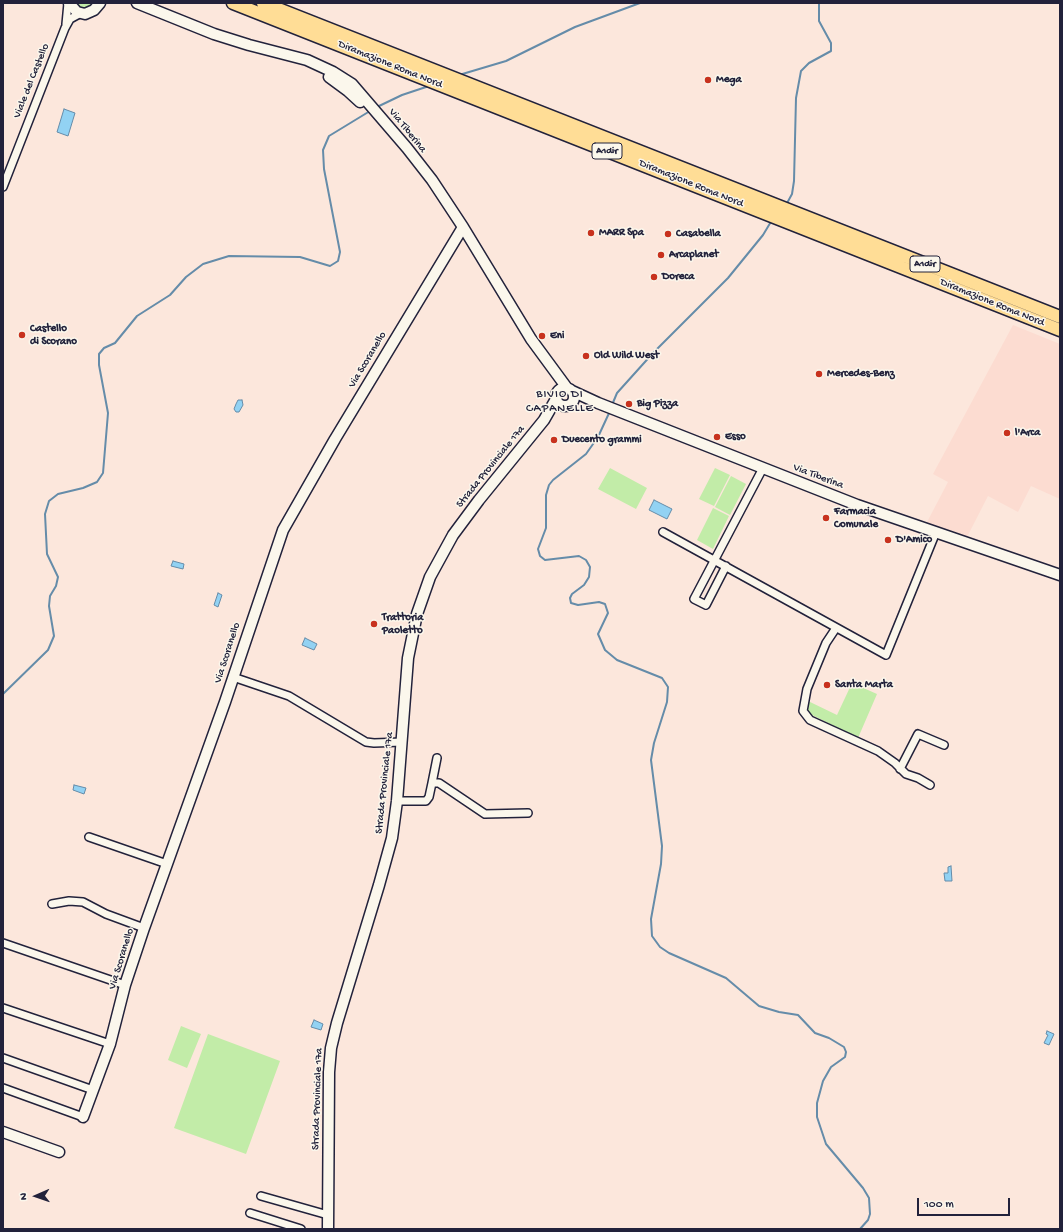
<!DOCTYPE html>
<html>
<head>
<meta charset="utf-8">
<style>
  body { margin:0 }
  #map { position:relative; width:1063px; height:1232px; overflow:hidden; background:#fce7dc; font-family:"Gochi Hand",sans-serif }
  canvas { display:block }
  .frame { position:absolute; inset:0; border:4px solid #22223b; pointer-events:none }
  .north { position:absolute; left:16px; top:1176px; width:40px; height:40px; -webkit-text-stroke:3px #fbf7ec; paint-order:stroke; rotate:268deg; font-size:11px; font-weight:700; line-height:16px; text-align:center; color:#22223b }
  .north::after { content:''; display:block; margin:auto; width:14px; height:18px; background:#22223b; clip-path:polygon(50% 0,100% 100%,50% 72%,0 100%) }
  .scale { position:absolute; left:917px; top:1198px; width:93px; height:18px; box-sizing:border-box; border:2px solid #22223b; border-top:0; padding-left:5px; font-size:12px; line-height:14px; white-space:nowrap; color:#22223b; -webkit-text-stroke:3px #fbf7ec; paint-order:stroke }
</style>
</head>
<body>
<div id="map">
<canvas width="1063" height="1232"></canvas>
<div class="frame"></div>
<div class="north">N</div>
<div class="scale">100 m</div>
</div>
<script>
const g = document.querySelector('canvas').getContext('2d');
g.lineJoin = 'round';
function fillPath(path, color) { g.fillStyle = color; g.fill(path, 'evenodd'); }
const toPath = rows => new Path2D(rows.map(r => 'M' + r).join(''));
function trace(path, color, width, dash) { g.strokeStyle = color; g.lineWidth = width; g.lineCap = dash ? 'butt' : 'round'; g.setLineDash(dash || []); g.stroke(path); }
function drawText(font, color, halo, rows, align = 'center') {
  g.font = font + ' "Gochi Hand",sans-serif'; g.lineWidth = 3; g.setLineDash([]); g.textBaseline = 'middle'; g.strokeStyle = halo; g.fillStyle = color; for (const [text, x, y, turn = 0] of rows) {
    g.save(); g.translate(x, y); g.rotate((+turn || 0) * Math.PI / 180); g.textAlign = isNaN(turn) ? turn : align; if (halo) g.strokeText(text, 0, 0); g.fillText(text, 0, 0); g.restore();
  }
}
const built = toPath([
  [1013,325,1060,344,1060,499,1031,486,1018,512,988,496,966,539,926,524,948,482,933,474]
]);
const green = toPath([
  [74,3,94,3,85,9,79,7],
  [610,468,647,488,636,509,598,489],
  [715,468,730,475,714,506,699,499],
  [731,476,746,484,730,515,715,507],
  [713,508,729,516,713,549,697,540],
  [852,683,877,694,858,738,806,712,808,701,837,715],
  [181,1026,201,1034,187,1068,168,1060],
  [208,1034,280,1061,246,1154,174,1128]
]);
const water = toPath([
  [64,109,75,113,68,136,57,132,64,109],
  [242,400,243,405,239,412,236,412,234,409,236,404,238,400,242,400],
  [654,500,672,509,667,519,649,510,654,500],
  [173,561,184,564,183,569,171,566,173,561],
  [218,593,222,595,218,607,214,605,218,593],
  [305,638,317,644,314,650,302,645,305,638],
  [74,785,86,788,84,794,73,790,74,785],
  [951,866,952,881,945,881,944,873,948,873,948,867,951,866],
  [314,1020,323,1024,321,1030,311,1027,314,1020],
  [1047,1031,1054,1034,1049,1045,1044,1043,1048,1035,1046,1034,1047,1031]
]);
const stream = toPath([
  [459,75,506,61,575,27,640,3],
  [377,107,402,95,429,86],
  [786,205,792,194,794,181,796,98,801,71,809,63,831,51,831,43,819,21,819,3],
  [612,405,617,393,653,353,728,278,763,235,772,220],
  [610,411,598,437,586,454,553,480,549,485,546,495,546,528,538,549,540,556,545,560,579,556,586,560,590,567,589,577,584,585,572,594,570,598,571,603,578,605,599,602,605,604,608,613,598,634,605,650,617,660,662,678,668,687,667,702,654,743,651,760,662,846,661,864,651,919,652,936,660,947,669,953,726,978,759,1006,779,1012,798,1015,815,1033,829,1038,844,1047,846,1052,845,1057,831,1067,823,1081,817,1103,817,1117,826,1144,863,1188,869,1198,870,1214,868,1220,860,1229],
  [3,694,48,650,54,636,49,606,50,596,56,586,58,577,47,554,45,514,49,501,58,494,83,488,97,482,103,473,108,413,99,365,99,354,104,348,115,343,137,316,170,295,186,277,203,264,229,256,300,257,330,266,338,261,340,252,324,169,323,150,329,136,370,111]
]);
const street = toPath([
  [66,24,68,3],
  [3,187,65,28,70,19,81,13],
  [663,532,886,655,936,532],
  [726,566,706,605,694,599,763,468],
  [836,628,826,643,807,689,803,711,810,720,878,751,895,763,906,774,918,778,930,785],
  [233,677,289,696,366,742,374,743,402,742],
  [900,769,918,734,944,745],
  [432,783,437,758],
  [397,801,426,801,429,797,432,783,439,783,485,814,528,813],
  [89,837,167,864],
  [52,904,69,901,83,902,106,914,144,928],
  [3,943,125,985],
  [3,1008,110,1044],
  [3,1058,93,1090],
  [3,1088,83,1117],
  [261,1196,328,1215],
  [250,1213,301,1229]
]);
const secondary = toPath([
  [69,3,77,12,85,14,94,10,100,3],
  [137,3,214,34,249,45,307,60,333,72,352,84,407,148,432,180,463,227,531,339,567,388],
  [329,77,348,91,360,102],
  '556 397a9 9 0 1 1 18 0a9 9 0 1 1-18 0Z',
  [572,391,598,403,857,505,1060,575],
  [83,1117,110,1044,125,985,144,928,225,702,283,530,335,439,463,227],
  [3,1132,59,1152],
  [328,1229,329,1072,331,1048,337,1023,379,885,392,838,397,801,408,658,417,614,430,577,453,535,479,500,544,420,556,399]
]);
const highway = toPath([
  [233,3,1060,330],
  [263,3,1060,317]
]);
const markers = [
  [708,80,4,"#c8321e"],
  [591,233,4,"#c8321e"],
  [668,234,4,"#c8321e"],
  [661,255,4,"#c8321e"],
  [654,277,4,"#c8321e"],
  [22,335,4,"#c8321e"],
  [542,336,4,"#c8321e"],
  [586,356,4,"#c8321e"],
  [819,374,4,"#c8321e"],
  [629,404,4,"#c8321e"],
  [1007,433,4,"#c8321e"],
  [717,437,4,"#c8321e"],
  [554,440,4,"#c8321e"],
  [826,518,4,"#c8321e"],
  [888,540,4,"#c8321e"],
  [374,624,4,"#c8321e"],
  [827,685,4,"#c8321e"]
];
const shields = [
  [607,151,30],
  [925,264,30]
];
const shieldNames = [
  ["A1dir",607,151],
  ["A1dir",925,264]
];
const streetNames = [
  ["Diramazione Roma Nord",390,65,22],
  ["Viale del Castello",32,81,-68],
  ["Via Tiberina",407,131,51],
  ["Diramazione Roma Nord",691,184,22],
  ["Diramazione Roma Nord",992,303,22],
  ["Via Scoranello",368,360,-59],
  ["Strada Provinciale 17a",491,467,-51],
  ["Via Tiberina",818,477,21],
  ["Via Scoranello",228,653,-72],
  ["Strada Provinciale 17a",385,783,-84],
  ["Via Scoranello",122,959,-73],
  ["Strada Provinciale 17a",318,1099,-88]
];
const poiNames = [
  ["Mega",716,80],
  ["MARR Spa",599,233],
  ["Casabella",676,234],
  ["Arcaplanet",669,255],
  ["Doreca",662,277],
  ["Castello",30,329],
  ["di Scorano",30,342],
  ["Eni",550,336],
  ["Old Wild West",594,356],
  ["Mercedes-Benz",827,374],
  ["Big Pizza",637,404],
  ["l'Arca",1015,433],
  ["Esso",725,437],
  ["Duecento grammi",562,440],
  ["Farmacia",834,512],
  ["Comunale",834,525],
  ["D'Amico",896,540],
  ["Trattoria",382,618],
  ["Paoletto",382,631],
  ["Santa Marta",835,685]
];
const neighbourhoodNames = [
  ["BIVIO DI",560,395],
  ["CAPANELLE",560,409]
];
fillPath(built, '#fcdcd1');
fillPath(green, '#c2eca8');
fillPath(water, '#92d2f3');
trace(water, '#658ca9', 1);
trace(stream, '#658ca9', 2);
trace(street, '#22223b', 10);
trace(secondary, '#22223b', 13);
trace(highway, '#22223b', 15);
trace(street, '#fbf7ec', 7);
trace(secondary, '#fbf7ec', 10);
trace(highway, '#ffdd96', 12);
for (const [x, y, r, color] of markers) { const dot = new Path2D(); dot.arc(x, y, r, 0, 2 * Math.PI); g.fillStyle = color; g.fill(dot); trace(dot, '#fbf7ec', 1.5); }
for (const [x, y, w] of shields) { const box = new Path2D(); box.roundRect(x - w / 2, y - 8, w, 16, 3); g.fillStyle = '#fbf7ec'; g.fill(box); trace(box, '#22223b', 1); }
drawText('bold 10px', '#22223b', null, shieldNames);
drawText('11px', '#22223b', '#fbf7ec', streetNames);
drawText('bold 11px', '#22223b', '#fbf7ec', poiNames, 'left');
g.letterSpacing = '1px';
drawText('12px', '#22223b', '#fbf7ec', neighbourhoodNames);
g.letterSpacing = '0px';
</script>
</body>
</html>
